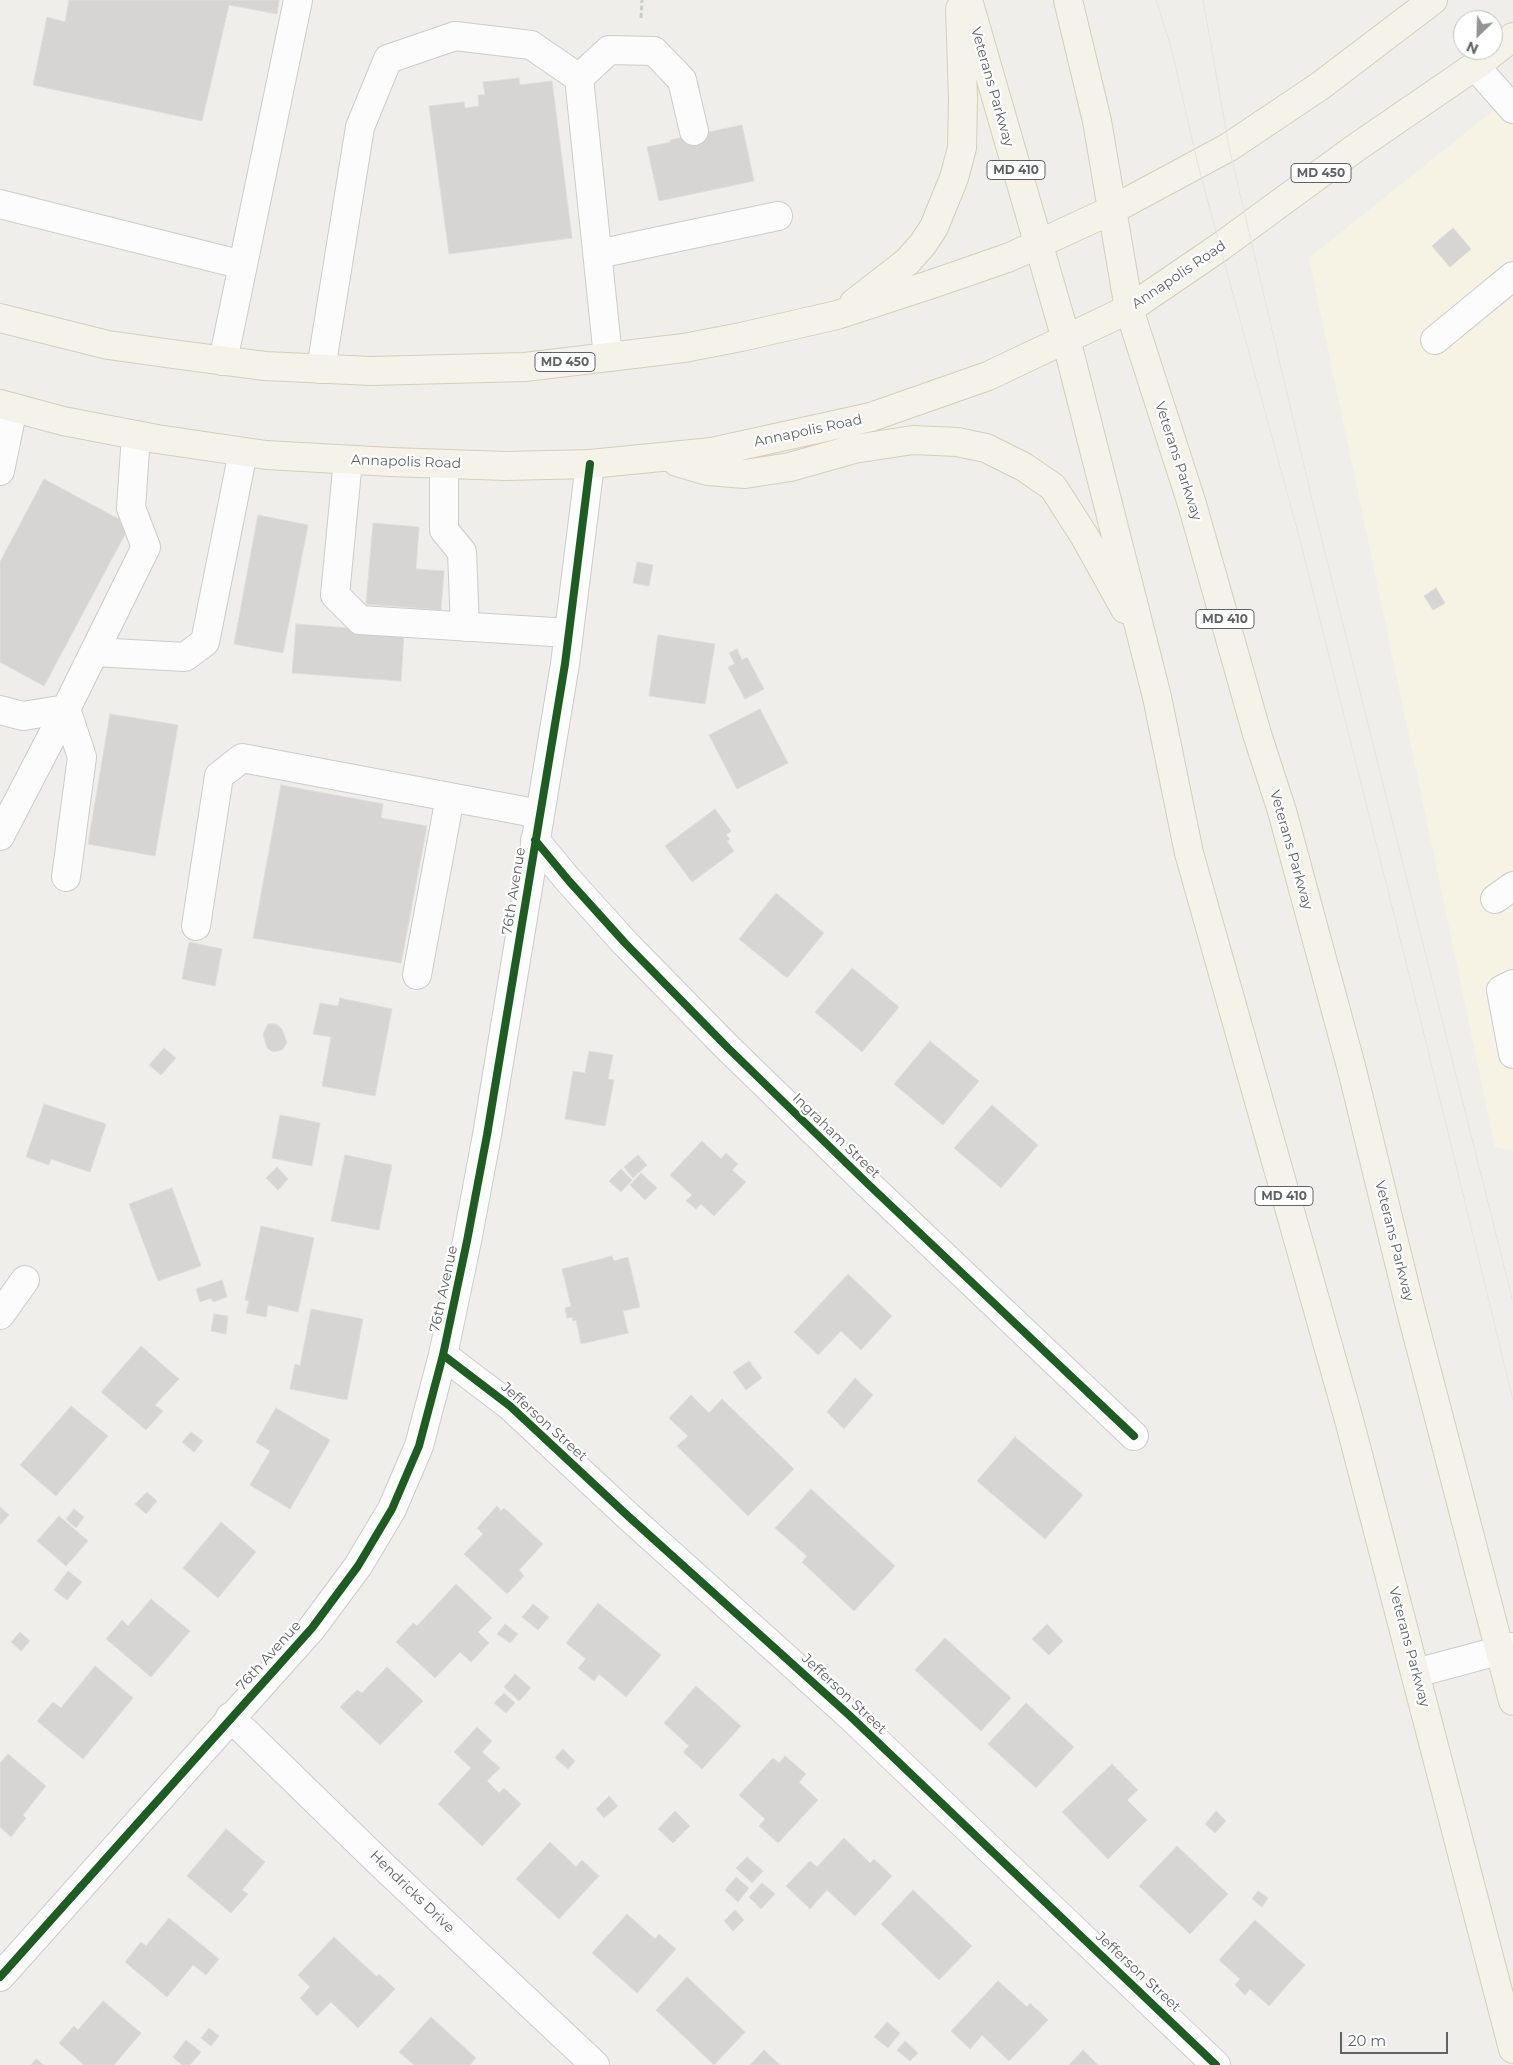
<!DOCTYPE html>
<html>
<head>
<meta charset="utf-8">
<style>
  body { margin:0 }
  #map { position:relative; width:1513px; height:2065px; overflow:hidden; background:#efeeea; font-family:Montserrat,sans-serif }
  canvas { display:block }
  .north { position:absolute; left:1453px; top:10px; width:50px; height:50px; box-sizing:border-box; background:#fff; border:1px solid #bfc1c3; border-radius:50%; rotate:204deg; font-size:14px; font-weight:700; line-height:20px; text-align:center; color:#5f6368 }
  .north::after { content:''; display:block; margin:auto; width:18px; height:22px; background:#919496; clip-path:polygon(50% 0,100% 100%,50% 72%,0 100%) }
  .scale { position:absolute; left:1340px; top:2032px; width:108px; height:22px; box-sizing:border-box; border:2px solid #5f6368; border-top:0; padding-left:6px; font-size:15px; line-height:18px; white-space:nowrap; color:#5f6368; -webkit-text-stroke:4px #fff; paint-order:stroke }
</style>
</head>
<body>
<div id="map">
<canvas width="1513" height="2065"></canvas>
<div class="north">N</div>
<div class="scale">20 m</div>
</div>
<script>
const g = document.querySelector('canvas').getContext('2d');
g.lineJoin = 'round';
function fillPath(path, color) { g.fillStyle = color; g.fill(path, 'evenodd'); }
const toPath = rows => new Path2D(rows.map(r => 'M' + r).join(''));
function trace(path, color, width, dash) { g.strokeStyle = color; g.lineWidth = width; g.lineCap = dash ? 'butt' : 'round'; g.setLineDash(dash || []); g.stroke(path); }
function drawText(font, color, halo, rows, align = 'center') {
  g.font = font + ' Montserrat,sans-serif'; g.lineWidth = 4.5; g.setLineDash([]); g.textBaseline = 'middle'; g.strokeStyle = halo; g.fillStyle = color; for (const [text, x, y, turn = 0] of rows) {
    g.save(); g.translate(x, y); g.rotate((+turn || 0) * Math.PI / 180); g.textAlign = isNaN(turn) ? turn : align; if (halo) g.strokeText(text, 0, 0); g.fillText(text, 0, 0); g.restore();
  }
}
const commercial = toPath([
  [1513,95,1513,1150,1511,1150,1495,1147,1309,258]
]);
const building = toPath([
  [69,0,279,0,277,14,229,5,202,121,33,85,47,17,65,22,69,0],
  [519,78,520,85,552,81,572,238,449,254,429,106,464,102,465,108,479,106,478,95,485,95,483,82,519,78],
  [742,125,754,181,659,201,647,147,671,142,670,140,742,125],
  [1453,228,1471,249,1450,267,1432,246,1453,228],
  [44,479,130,525,44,686,0,662,0,562,44,479],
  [258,515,308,525,283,653,234,644,258,515],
  [373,523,419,527,416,569,444,571,441,610,366,604,373,523],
  [637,562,653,565,649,586,633,583,637,562],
  [1436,588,1445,603,1433,610,1424,596,1436,588],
  [296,624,404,632,401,681,292,673,296,624],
  [658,635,715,644,705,704,649,696,658,635],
  [737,649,742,660,747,657,764,689,745,699,728,667,735,664,729,653,737,649],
  [760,709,788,763,737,789,709,735,760,709],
  [110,714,178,725,155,856,88,844,110,714],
  [281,785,383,804,381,818,427,826,401,963,253,938,281,785],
  [715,809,731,831,726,835,730,839,727,841,734,851,692,882,665,846,715,809],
  [776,893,824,933,787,978,739,939,776,893],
  [189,942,222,949,215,986,182,979,189,942],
  [852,968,899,1007,862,1052,815,1012,852,968],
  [340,998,392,1009,375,1096,322,1086,331,1037,313,1034,320,1003,338,1006,340,998],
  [268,1024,276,1024,282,1029,287,1043,282,1050,273,1052,267,1048,263,1034,268,1024],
  [930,1041,979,1081,943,1125,894,1084,930,1041],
  [164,1048,176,1058,161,1075,149,1065,164,1048],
  [589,1051,613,1055,608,1079,614,1080,605,1126,565,1119,573,1071,585,1073,589,1051],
  [44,1104,106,1124,90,1172,51,1159,49,1165,26,1157,44,1104],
  [992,1105,1038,1145,1001,1188,954,1148,992,1105],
  [280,1115,320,1123,312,1166,272,1158,280,1115],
  [702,1141,721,1159,726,1153,738,1164,732,1170,746,1182,714,1216,701,1204,696,1209,686,1201,692,1195,670,1175,702,1141],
  [345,1155,392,1165,379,1230,331,1221,345,1155],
  [638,1155,647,1165,633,1178,624,1167,638,1155],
  [277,1167,288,1179,278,1190,266,1178,277,1167],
  [621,1169,632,1180,621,1192,609,1181,621,1169],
  [641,1173,657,1188,645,1200,630,1185,641,1173],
  [172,1188,201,1266,158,1281,129,1204,172,1188],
  [261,1226,314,1238,298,1312,268,1305,266,1317,246,1313,249,1301,245,1300,261,1226],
  [612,1256,614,1261,628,1257,640,1307,623,1311,628,1333,581,1344,576,1320,573,1321,572,1317,567,1318,565,1308,571,1306,562,1269,612,1256],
  [848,1274,892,1316,861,1350,841,1331,818,1355,794,1332,848,1274],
  [222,1280,227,1297,213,1302,211,1298,200,1302,196,1289,222,1280],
  [311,1309,363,1319,347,1400,290,1389,295,1364,300,1366,311,1309],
  [214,1314,228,1316,226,1334,211,1331,214,1314],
  [141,1346,179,1379,155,1405,163,1411,146,1430,101,1392,141,1346],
  [749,1361,762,1378,746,1390,733,1372,749,1361],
  [855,1378,873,1395,844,1429,827,1412,855,1378],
  [691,1395,709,1413,722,1399,794,1469,748,1516,677,1446,688,1436,669,1418,691,1395],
  [71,1406,108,1436,56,1496,20,1465,71,1406],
  [276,1408,330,1440,290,1509,250,1485,270,1451,256,1442,276,1408],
  [191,1432,203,1441,194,1452,182,1442,191,1432],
  [1015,1437,1083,1495,1045,1539,977,1481,1015,1437],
  [811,1489,895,1566,854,1611,802,1562,807,1556,775,1528,811,1489],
  [147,1492,157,1501,146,1514,135,1504,147,1492],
  [497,1506,501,1511,504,1508,543,1544,519,1570,524,1576,507,1594,464,1554,483,1534,477,1528,497,1506],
  [0,1507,9,1515,0,1525,0,1507],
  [74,1509,84,1517,76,1528,66,1519,74,1509],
  [59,1516,88,1541,66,1566,37,1541,59,1516],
  [221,1522,256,1552,218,1598,183,1568,221,1522],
  [68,1571,82,1582,67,1600,54,1590,68,1571],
  [456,1584,492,1618,478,1632,489,1643,471,1662,460,1652,435,1678,396,1642,413,1623,417,1626,456,1584],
  [151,1599,190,1631,151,1677,106,1639,122,1620,128,1626,151,1599],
  [598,1603,661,1655,626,1697,599,1674,594,1681,578,1668,586,1659,566,1643,598,1603],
  [533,1604,549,1617,538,1630,522,1617,533,1604],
  [505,1624,518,1634,510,1643,497,1634,505,1624],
  [1047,1624,1063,1641,1049,1655,1032,1639,1047,1624],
  [20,1632,30,1641,21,1651,11,1642,20,1632],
  [945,1638,1011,1698,981,1731,915,1670,945,1638],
  [95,1666,133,1698,83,1759,37,1721,53,1702,61,1708,95,1666],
  [387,1667,423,1701,380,1745,340,1707,357,1690,362,1693,387,1667],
  [515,1674,531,1688,519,1701,504,1687,515,1674],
  [696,1686,741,1726,702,1769,683,1752,689,1746,664,1723,696,1686],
  [504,1693,515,1703,506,1713,494,1703,504,1693],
  [1026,1703,1074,1747,1036,1788,988,1744,1026,1703],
  [477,1727,492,1741,482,1752,500,1768,487,1781,499,1793,504,1788,521,1804,482,1846,438,1804,471,1768,454,1752,477,1727],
  [563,1749,575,1761,568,1769,555,1758,563,1749],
  [8,1754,46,1786,23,1815,26,1818,11,1837,0,1827,0,1763,8,1754],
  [785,1756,806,1774,799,1782,818,1800,778,1843,759,1826,765,1819,739,1795,773,1758,779,1763,785,1756],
  [1112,1764,1138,1790,1127,1800,1147,1820,1108,1859,1062,1812,1112,1764],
  [609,1796,618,1806,604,1818,596,1809,609,1796],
  [675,1811,690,1826,673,1843,658,1829,675,1811],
  [1216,1811,1226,1821,1215,1833,1205,1824,1216,1811],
  [226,1829,265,1862,242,1890,248,1894,231,1913,187,1876,226,1829],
  [844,1838,870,1863,874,1859,892,1876,855,1916,827,1890,810,1909,786,1886,810,1861,817,1867,844,1838],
  [550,1842,576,1867,582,1860,599,1876,559,1919,516,1879,550,1842],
  [1177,1846,1228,1894,1190,1934,1139,1886,1177,1846],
  [747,1857,763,1871,752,1883,736,1868,747,1857],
  [736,1877,749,1888,738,1902,725,1890,736,1877],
  [762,1883,775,1894,761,1909,749,1897,762,1883],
  [913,1890,972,1946,939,1980,881,1924,913,1890],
  [1258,1891,1268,1898,1262,1907,1252,1899,1258,1891],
  [735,1910,744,1920,733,1931,724,1921,735,1910],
  [627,1914,655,1939,659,1934,676,1949,637,1993,592,1953,627,1914],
  [169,1918,219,1959,206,1975,193,1965,167,1997,125,1962,141,1942,146,1946,169,1918],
  [1255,1920,1305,1965,1269,2006,1250,1989,1245,1995,1235,1985,1240,1979,1219,1960,1255,1920],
  [334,1937,377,1977,379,1974,395,1989,358,2028,331,2002,317,2016,300,1998,310,1987,298,1975,334,1937],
  [687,1977,745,2032,714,2065,656,2010,687,1977],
  [998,1981,1027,2007,1030,2003,1048,2020,1009,2061,982,2035,970,2049,951,2031,998,1981],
  [103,2001,141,2033,114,2065,84,2065,59,2043,74,2026,78,2030,103,2001],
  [431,2017,476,2058,470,2065,414,2065,399,2052,431,2017],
  [887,2022,900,2033,888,2048,874,2037,887,2022],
  [209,2028,219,2036,211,2046,201,2038,209,2028],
  [186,2040,201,2052,190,2065,182,2065,173,2057,186,2040],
  [905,2041,918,2053,910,2061,897,2050,905,2041],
  [764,2050,780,2065,750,2065,764,2050],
  [1083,2050,1098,2065,1069,2065,1083,2050],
  [36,2059,44,2065,31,2065,36,2059]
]);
const path = toPath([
  [641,18,642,0]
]);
const minor = toPath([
  [1475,66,1513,109],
  [579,78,609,50,654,51,682,80,694,131],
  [0,204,243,265],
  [598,254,778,216],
  [1435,340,1513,276],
  [223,361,298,0],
  [321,369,360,127,388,59,455,36,531,45,579,78,608,357],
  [348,460,335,595,360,620,569,633],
  [444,464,444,530,462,552,465,627],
  [0,471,13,408],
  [94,652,185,657,205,642,243,452],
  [0,710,23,716,66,709,146,547,131,508,136,435],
  [0,836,66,709,82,757,66,877],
  [535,840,569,881,625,943,728,1048,868,1184,1134,1436],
  [1495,899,1513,886],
  [196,926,219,776,242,758,540,814],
  [417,975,450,797],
  [1513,984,1501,990,1513,1054],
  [0,1315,25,1280],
  [443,1355,510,1406,628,1516,849,1715,1216,2065],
  [1416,1673,1513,1647],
  [230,1717,381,1864,595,2065],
  [0,1977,312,1628,358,1566,392,1509,419,1446,443,1355,467,1241,487,1135,565,664,590,464]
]);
const major = toPath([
  [968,0,1066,339,1157,697,1189,853,1349,1420,1513,2049],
  [1068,0,1097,121,1129,309,1192,504,1257,734,1282,811,1352,1070,1410,1307,1513,1701],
  [854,303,908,261,923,244,934,227,954,178,962,148,963,100,960,9],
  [0,318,108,345,180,355,265,366,371,371,525,367,684,348,741,337,837,315,935,283,1010,257,1112,210,1229,147,1320,86,1433,0],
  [0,404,63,421,157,439,266,455,391,462,506,466,590,464,712,452,871,417,988,376,1129,309,1220,247,1354,149,1475,66,1513,37],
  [677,462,708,471,745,474,790,467,854,449,913,440,957,442,986,448,1024,467,1053,487,1085,537,1125,609]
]);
const tram = toPath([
  [1156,0,1171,47,1198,165,1300,540,1426,1042,1513,1400],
  [1203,0,1229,147,1320,533,1513,1302]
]);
const cycleway = toPath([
  [535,840,569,881,625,943,728,1048,868,1184,1134,1436],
  [443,1355,510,1406,628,1516,849,1715,1216,2065],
  [0,1977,312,1628,358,1566,392,1509,419,1446,443,1355,467,1241,487,1135,565,664,590,464]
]);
const shields = [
  [1016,170,58],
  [1321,173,60],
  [565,362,60],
  [1225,619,58],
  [1284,1196,58]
];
const shieldNames = [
  ["MD 410",1016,170],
  ["MD 450",1321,173],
  ["MD 450",565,362],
  ["MD 410",1225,619],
  ["MD 410",1284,1196]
];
const streetNames = [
  ["Veterans Parkway",992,87,74],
  ["Annapolis Road",1179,275,-34],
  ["Annapolis Road",808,431,-12],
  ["Veterans Parkway",1178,461,72],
  ["Annapolis Road",406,462,2],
  ["Veterans Parkway",1291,850,74],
  ["76th Avenue",514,891,-81],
  ["Ingraham Street",836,1136,44],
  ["Veterans Parkway",1394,1241,76],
  ["76th Avenue",444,1289,-78],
  ["Jefferson Street",544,1422,42],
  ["Veterans Parkway",1409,1647,75],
  ["76th Avenue",269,1656,-48],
  ["Jefferson Street",844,1694,43],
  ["Hendricks Drive",412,1892,44],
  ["Jefferson Street",1138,1972,43]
];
fillPath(commercial, '#f7f3e4');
fillPath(building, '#d6d5d3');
trace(building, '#deddd9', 1);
trace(minor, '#cbcccc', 30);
trace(major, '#d7ceb8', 30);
trace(path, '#cacfcc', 3, [5, 2.5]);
trace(minor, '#fdfcfc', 28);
trace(major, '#f4f2e9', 28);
trace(tram, '#e4e4e4', 1);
trace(cycleway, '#1b5e20', 8);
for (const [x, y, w] of shields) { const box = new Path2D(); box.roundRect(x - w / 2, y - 9.5, w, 19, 4); g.fillStyle = '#fff'; g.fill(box); trace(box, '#5f6368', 1); }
drawText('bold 12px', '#5f6368', null, shieldNames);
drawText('14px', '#5f6368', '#fff', streetNames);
</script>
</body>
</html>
